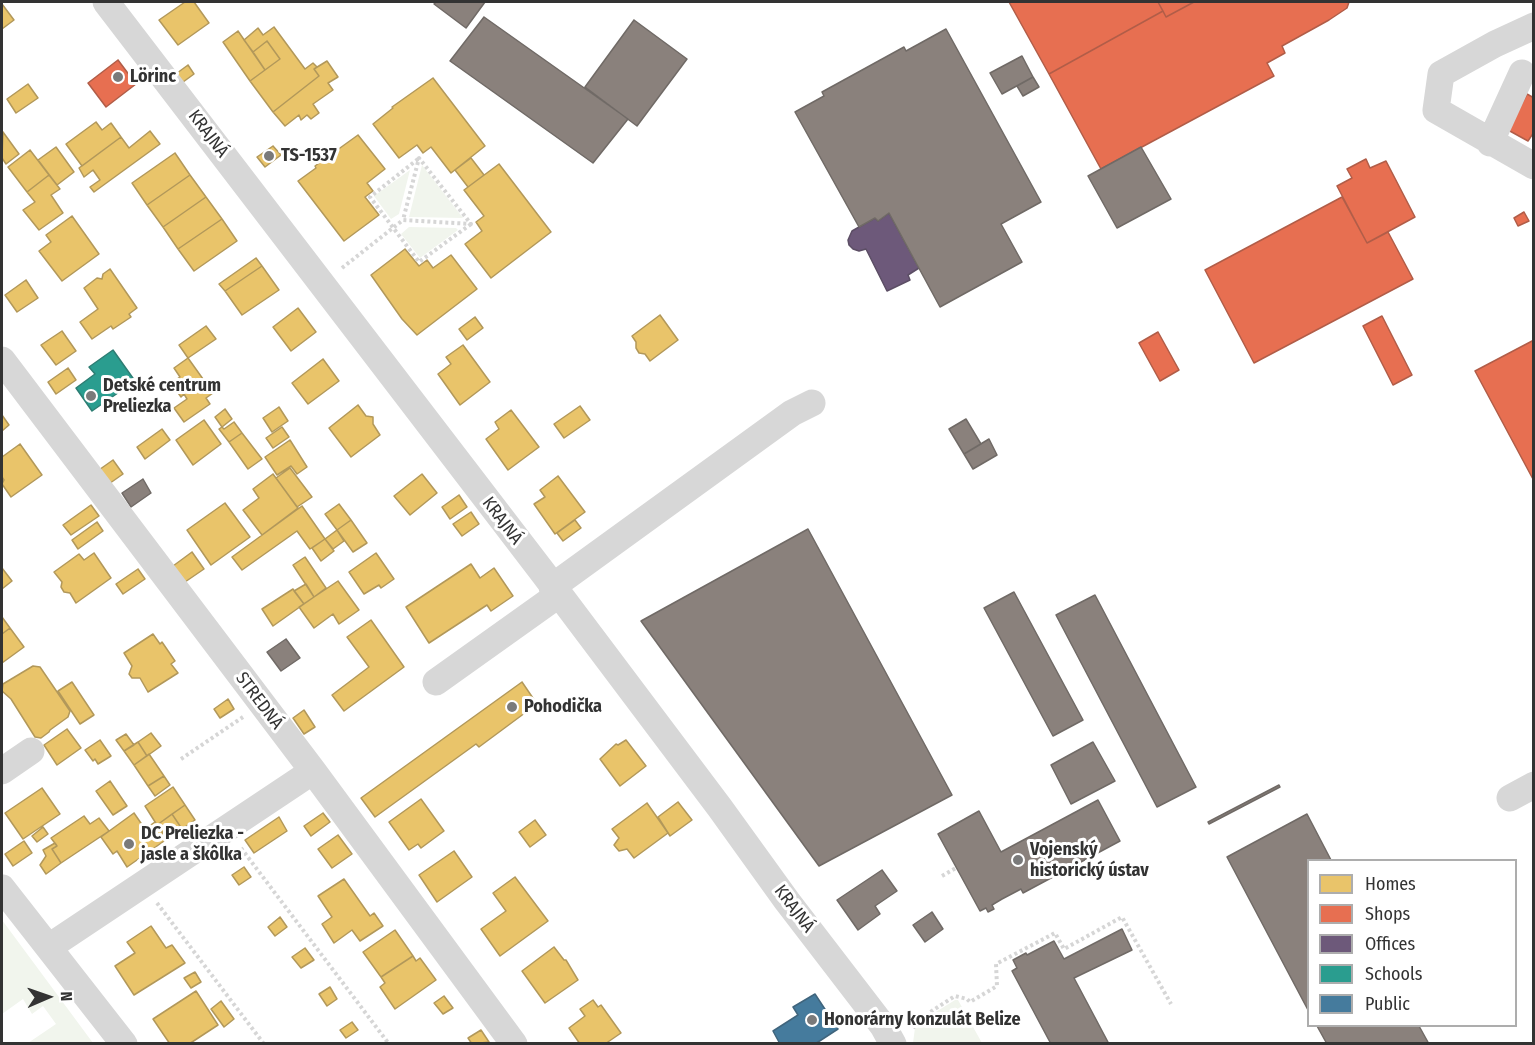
<!DOCTYPE html>
<html>
<head>
<meta charset="utf-8">
<style>
  body { margin:0 }
  #map { position:relative; width:1535px; height:1045px; overflow:hidden; background:#fff; font-family:"Fira Sans Condensed",sans-serif }
  canvas { display:block }
  .frame { position:absolute; inset:0; border:3px solid #333; pointer-events:none }
  .legend { position:absolute; left:1307px; top:859px; width:210px; height:168px; box-sizing:border-box; background:#fff; border:2px solid #adadad; margin:0; padding:8px 10px; list-style:none; font-size:18px; color:#333 }
  .legend li { display:flex; align-items:center; gap:12px; height:30px }
  .legend b { width:30px; border:2px solid #adadad }
  .north { position:absolute; left:18px; top:967px; width:60px; height:60px; -webkit-text-stroke:4px #fff; paint-order:stroke; rotate:88deg; font-size:16px; font-weight:700; line-height:24px; text-align:center; color:#333 }
  .north::after { content:''; display:block; margin:auto; width:21px; height:27px; background:#333; clip-path:polygon(50% 0,100% 100%,50% 72%,0 100%) }
</style>
</head>
<body>
<div id="map">
<canvas width="1535" height="1045"></canvas>
<div class="frame"></div>
<ul class="legend">
<li><b style="height:16px;background:#e9c46a"></b>Homes</li>
<li><b style="height:16px;background:#e76f51"></b>Shops</li>
<li><b style="height:16px;background:#6d597a"></b>Offices</li>
<li><b style="height:16px;background:#2a9d8f"></b>Schools</li>
<li><b style="height:16px;background:#457b9d"></b>Public</li>
</ul>
<div class="north">N</div>
</div>
<script>
const g = document.querySelector('canvas').getContext('2d');
g.lineJoin = 'round';
function fillPath(path, color) { g.fillStyle = color; g.fill(path, 'evenodd'); }
const toPath = rows => new Path2D(rows.map(r => 'M' + r).join(''));
function trace(path, color, width, dash) { g.strokeStyle = color; g.lineWidth = width; g.lineCap = dash ? 'butt' : 'round'; g.setLineDash(dash || []); g.stroke(path); }
function drawText(font, color, halo, rows, align = 'center') {
  g.font = font + ' "Fira Sans Condensed",sans-serif'; g.lineWidth = 6; g.setLineDash([]); g.textBaseline = 'middle'; g.strokeStyle = halo; g.fillStyle = color; for (const [text, x, y, turn = 0] of rows) {
    g.save(); g.translate(x, y); g.rotate((+turn || 0) * Math.PI / 180); g.textAlign = isNaN(turn) ? turn : align; if (halo) g.strokeText(text, 0, 0); g.fillText(text, 0, 0); g.restore();
  }
}
const green = toPath([
  [422,165,463,218,409,217],
  [410,170,399,214,391,219,374,196],
  [409,227,456,228,458,230,420,258,401,234],
  [2,920,93,1043,28,1043,56,1024,43,1006,32,1014,23,999,2,1014],
  [955,1000,958,1000,982,1043,913,1043,915,1028,923,1020]
]);
const homes = toPath([
  [185,2,194,2,209,23,178,45,159,20,185,2],
  [2,4,14,20,2,29,2,4],
  [274,27,305,69,313,63,317,67,314,69,319,76,273,112,250,81,280,59,267,41,253,52,244,40,258,28,263,35,274,27],
  [238,31,265,70,250,81,223,42,238,31],
  [267,41,280,59,265,70,253,52,267,41],
  [327,61,338,77,328,83,333,90,313,104,319,113,311,119,307,115,301,120,299,115,285,126,273,112,319,76,314,69,327,61],
  [188,65,194,74,179,85,173,76,188,65],
  [433,78,485,146,451,173,431,147,423,153,417,145,399,158,373,124,393,108,392,107,433,78],
  [28,84,38,98,16,113,7,99,28,84],
  [96,122,102,130,111,123,121,137,82,166,66,144,96,122],
  [150,131,160,144,94,192,90,187,100,180,93,170,84,177,79,168,121,137,129,148,150,131],
  [3,132,19,154,6,164,2,158,3,132],
  [358,135,385,169,367,183,373,191,365,197,379,215,344,241,298,181,316,168,315,166,358,135],
  [273,146,281,155,265,167,257,157,273,146],
  [56,147,74,172,57,185,38,160,56,147],
  [30,150,49,175,27,192,8,167,30,150],
  [175,153,190,175,147,205,132,183,175,153],
  [471,158,484,175,468,187,455,170,471,158],
  [499,164,551,232,491,278,465,244,482,231,476,222,484,216,464,190,499,164],
  [49,175,60,189,51,195,63,213,39,230,23,210,35,202,27,192,49,175],
  [190,175,206,197,163,227,147,205,190,175],
  [206,197,222,219,178,249,163,227,206,197],
  [72,216,99,254,62,281,39,251,51,242,46,235,72,216],
  [222,219,237,241,194,271,178,249,222,219],
  [405,249,419,266,427,260,433,268,451,255,477,289,417,335,402,319,371,275,405,249],
  [256,258,262,266,225,291,219,284,256,258],
  [262,266,279,290,242,315,225,291,262,266],
  [110,269,137,308,129,314,131,317,113,329,111,326,92,339,80,322,98,309,84,288,97,278,102,279,103,274,110,269],
  [26,280,38,298,17,312,5,295,26,280],
  [298,308,316,332,291,351,273,327,298,308],
  [660,315,678,340,650,361,645,354,639,353,636,348,636,342,632,336,660,315],
  [475,317,483,328,467,340,459,329,475,317],
  [206,326,216,339,188,358,179,345,206,326],
  [62,331,76,351,56,365,41,345,62,331],
  [463,345,490,382,460,405,438,374,451,364,446,357,463,345],
  [188,358,213,393,206,398,210,404,184,422,174,408,187,399,184,394,181,397,171,383,180,377,174,368,188,358],
  [323,359,339,381,308,404,292,383,323,359],
  [68,368,76,380,56,394,48,382,68,368],
  [358,405,366,416,373,417,373,424,380,435,351,457,329,428,358,405],
  [580,406,590,420,564,438,554,424,580,406],
  [279,407,288,421,272,432,263,418,279,407],
  [225,409,232,419,222,427,215,417,225,409],
  [511,410,539,447,508,470,486,439,499,429,495,422,511,410],
  [2,415,9,425,2,431,2,415],
  [204,420,221,444,193,465,176,440,204,420],
  [234,422,242,433,229,442,219,429,222,427,224,429,234,422],
  [282,427,289,437,273,448,266,438,282,427],
  [162,429,170,440,145,459,137,447,162,429],
  [242,433,262,459,248,469,229,442,242,433],
  [290,440,307,467,297,474,291,466,277,475,265,457,290,440],
  [20,444,42,475,11,497,2,484,4,480,2,477,2,457,20,444],
  [113,460,123,474,106,486,96,472,113,460],
  [290,468,312,497,297,507,276,478,290,468],
  [273,474,298,508,262,535,243,510,259,498,253,489,273,474],
  [422,474,437,493,410,515,394,496,422,474],
  [558,476,585,512,555,534,534,504,545,497,540,490,558,476],
  [459,495,467,507,450,519,442,507,459,495],
  [225,503,250,537,211,565,187,530,225,503],
  [339,504,351,520,337,530,325,514,339,504],
  [91,505,99,516,71,535,63,525,91,505],
  [302,506,325,539,310,549,297,531,242,570,232,557,302,506],
  [471,512,479,524,462,536,453,524,471,512],
  [351,520,367,543,353,552,337,530,351,520],
  [575,520,581,528,563,541,557,533,575,520],
  [97,522,103,531,78,549,72,540,97,522],
  [337,530,344,541,333,549,325,539,337,530],
  [325,539,334,551,321,561,312,548,325,539],
  [192,552,204,569,185,582,173,566,192,552],
  [94,553,111,578,76,603,70,593,64,592,61,587,62,582,54,572,79,554,84,560,94,553],
  [376,553,394,579,381,588,379,585,364,594,349,572,376,553],
  [305,557,326,588,314,597,293,565,305,557],
  [471,564,480,578,494,568,513,596,491,611,487,605,429,643,406,607,471,564],
  [2,568,12,581,2,589,2,568],
  [138,569,145,579,123,594,116,584,138,569],
  [338,581,359,610,339,624,333,614,314,628,299,607,338,581],
  [306,584,314,597,304,604,294,591,306,584],
  [293,589,304,604,273,626,262,609,293,589],
  [2,617,10,628,2,634,2,617],
  [371,620,404,667,344,711,332,695,369,667,347,637,371,620],
  [10,628,24,647,2,663,2,634,10,628],
  [153,634,160,644,162,642,175,661,171,664,178,673,148,692,140,678,132,678,129,674,132,666,124,653,153,634],
  [33,666,40,667,70,711,68,717,50,730,49,732,41,738,35,737,11,699,2,691,3,684,33,666],
  [72,682,94,715,80,724,58,691,72,682],
  [522,682,537,704,479,747,476,744,375,817,361,798,522,682],
  [228,699,234,709,220,718,214,709,228,699],
  [304,710,315,727,304,734,293,718,304,710],
  [67,729,81,748,57,765,44,745,67,729],
  [151,733,161,746,147,756,138,742,151,733],
  [126,734,134,745,124,751,116,740,126,734],
  [100,740,111,756,98,764,95,759,93,761,85,750,100,740],
  [626,740,646,766,620,786,600,759,616,744,618,745,626,740],
  [138,742,147,756,134,765,124,751,138,742],
  [149,754,164,776,148,786,134,765,149,754],
  [164,776,170,785,155,796,148,786,164,776],
  [110,781,127,806,113,815,96,791,110,781],
  [173,787,185,805,157,825,145,806,173,787],
  [42,788,60,814,23,839,5,813,42,788],
  [421,799,444,831,421,848,418,844,409,850,389,822,421,799],
  [678,802,692,820,670,836,658,817,678,802],
  [647,803,668,833,634,858,627,849,619,851,614,845,619,838,612,829,647,803],
  [185,805,195,820,182,829,172,814,185,805],
  [134,813,145,829,155,822,167,839,127,867,117,851,113,854,101,837,134,813],
  [323,813,330,822,311,836,304,826,323,813],
  [172,814,182,829,167,839,157,825,172,814],
  [84,816,90,824,99,818,109,831,61,863,52,849,57,846,51,838,84,816],
  [279,817,287,831,254,853,245,840,279,817],
  [535,820,546,835,530,847,519,832,535,820],
  [43,827,48,834,37,842,32,836,43,827],
  [338,835,352,854,332,868,318,849,338,835],
  [24,841,32,853,13,866,5,854,24,841],
  [55,843,57,846,52,849,61,863,46,874,40,865,46,856,43,850,55,843],
  [454,851,472,877,437,902,419,875,454,851],
  [244,867,251,877,239,885,232,875,244,867],
  [515,877,548,921,500,956,481,929,506,911,493,893,515,877],
  [344,879,370,916,374,913,383,926,360,941,352,930,334,943,322,924,332,917,318,896,344,879],
  [280,917,287,927,275,936,268,927,280,917],
  [151,926,166,948,172,945,185,963,134,995,115,966,135,953,127,942,151,926],
  [395,930,413,956,381,977,363,952,395,930],
  [554,947,564,960,566,960,578,980,545,1003,522,971,554,947],
  [305,948,314,960,301,968,292,957,305,948],
  [413,956,416,961,420,958,436,980,395,1009,380,987,385,983,381,977,413,956],
  [195,972,201,982,191,988,184,978,195,972],
  [330,987,337,999,327,1006,319,994,330,987],
  [196,991,218,1025,189,1044,170,1044,153,1019,196,991],
  [444,996,453,1008,443,1014,434,1003,444,996],
  [593,1000,598,1007,601,1005,621,1033,605,1044,580,1044,569,1028,585,1016,580,1009,593,1000],
  [221,1001,234,1019,224,1027,211,1009,221,1001],
  [352,1022,358,1030,346,1038,340,1030,352,1022],
  [481,1030,489,1042,472,1044,468,1038,481,1030]
]);
const shops = toPath([
  [1009,2,1158,2,1163,11,1049,74,1009,2],
  [1158,2,1194,2,1166,17,1158,2],
  [1194,2,1349,2,1347,8,1329,20,1282,46,1285,53,1267,63,1274,76,1101,169,1049,74,1163,11,1166,17,1194,2],
  [118,60,136,84,106,107,88,83,118,60],
  [1527,94,1534,98,1534,132,1528,141,1508,130,1527,94],
  [1366,159,1370,168,1386,161,1415,217,1367,243,1337,186,1352,178,1347,169,1366,159],
  [1342,197,1367,243,1388,232,1413,279,1254,363,1205,270,1342,197],
  [1524,212,1529,221,1518,226,1514,218,1524,212],
  [1382,316,1412,375,1393,385,1363,326,1382,316],
  [1158,332,1179,370,1160,381,1139,343,1158,332],
  [1534,340,1534,481,1475,371,1534,340]
]);
const offices = toPath([
  [889,213,919,268,908,275,910,280,887,291,866,249,859,251,853,249,849,245,848,240,852,231,875,218,878,221,889,213]
]);
const schools = toPath([
  [113,350,135,381,92,411,76,388,95,374,89,367,113,350]
]);
const public = toPath([
  [815,994,838,1029,815,1044,780,1044,773,1031,798,1015,793,1007,815,994]
]);
const industry = toPath([
  [436,2,485,2,466,28,434,4,436,2],
  [484,17,628,119,593,163,450,61,484,17],
  [634,20,687,59,637,126,585,87,634,20],
  [946,29,1041,202,1001,224,1022,262,940,307,889,213,878,221,875,218,859,227,795,112,824,96,822,92,904,47,906,51,946,29],
  [1022,56,1033,77,1002,94,990,73,1022,56],
  [1033,77,1039,87,1023,96,1017,86,1033,77],
  [1141,147,1171,199,1117,228,1088,176,1141,147],
  [966,419,981,444,964,454,949,429,966,419],
  [989,439,997,455,973,469,964,454,989,439],
  [143,479,151,493,131,507,122,493,143,479],
  [808,529,952,795,819,866,641,621,808,529],
  [1014,592,1083,720,1053,736,984,608,1014,592],
  [1095,595,1196,787,1157,807,1056,615,1095,595],
  [286,639,300,658,281,671,267,652,286,639],
  [1093,742,1115,781,1071,804,1051,765,1093,742],
  [1279,785,1280,787,1209,824,1208,822,1279,785],
  [1098,800,1120,841,1023,893,1021,889,1002,899,992,905,994,909,988,912,986,908,980,911,938,834,979,811,1001,852,1098,800],
  [1307,814,1331,860,1308,860,1308,1010,1227,857,1307,814],
  [882,870,897,891,875,906,880,914,858,930,837,900,882,870],
  [932,912,943,929,925,942,913,925,932,912],
  [1122,929,1132,950,1074,978,1109,1044,1051,1044,1012,971,1017,968,1013,960,1026,953,1027,955,1054,941,1064,959,1122,929],
  [1317,1026,1419,1026,1429,1044,1327,1044,1317,1026]
]);
const path = toPath([
  [418,159,370,197,419,262,471,224],
  [342,268,403,220,471,224,419,158,403,220],
  [181,759,243,717],
  [241,848,389,1044],
  [942,876,956,868],
  [157,903,264,1044],
  [913,1028,924,1016,955,996,967,999,970,1002,997,986,996,964,1055,933,1064,949,1122,917,1171,1004]
]);
const minor = toPath([
  [106,2,544,574,720,808,787,901,883,1026,893,1044],
  [1534,26,1495,44,1441,74,1436,110,1534,166],
  [1490,143,1522,73],
  [2,360,313,771,514,1044],
  [552,587,792,413,812,403],
  [436,682,558,595],
  [2,771,31,751],
  [1510,798,1534,785],
  [2,888,124,1044],
  [49,947,313,771]
]);
const markers = [
  [118,77,6,"#7a7a7a"],
  [269,156,6,"#7a7a7a"],
  [91,396,6,"#7a7a7a"],
  [512,707,6,"#7a7a7a"],
  [129,844,6,"#7a7a7a"],
  [1018,860,6,"#7a7a7a"],
  [812,1020,6,"#7a7a7a"]
];
const poiNames = [
  ["Lörinc",130,77],
  ["TS-1537",281,156],
  ["Detské centrum",103,386],
  ["Preliezka",103,407],
  ["Pohodička",524,707],
  ["DC Preliezka -",141,834],
  ["jasle a škôlka",141,855],
  ["Vojenský",1030,850],
  ["historický ústav",1030,871],
  ["Honorárny konzulát Belize",824,1020]
];
const streetNames = [
  ["KRAJNÁ",208,134,53],
  ["KRAJNÁ",502,521,53],
  ["STREDNÁ",259,701,53],
  ["KRAJNÁ",794,909,53]
];
fillPath(green, '#f1f5ed');
fillPath(homes, '#e9c46a');
trace(homes, '#b2985a', 1.5);
fillPath(shops, '#e76f51');
trace(shops, '#b15d48', 1.5);
fillPath(offices, '#6d597a');
trace(offices, '#5c4e65', 1.5);
fillPath(schools, '#2a9d8f');
trace(schools, '#2d7d73', 1.5);
fillPath(public, '#457b9d');
trace(public, '#40657d', 1.5);
fillPath(industry, '#8a817c');
trace(industry, '#706a66', 1.5);
trace(path, '#d6d6d6', 4, [3, 3]);
trace(minor, '#d7d7d7', 27);
for (const [x, y, r, color] of markers) { const dot = new Path2D(); dot.arc(x, y, r, 0, 2 * Math.PI); g.fillStyle = color; g.fill(dot); trace(dot, '#fff', 2); }
drawText('bold 18px', '#333', '#fff', poiNames, 'left');
drawText('18px', '#333', '#fff', streetNames);
</script>
</body>
</html>
